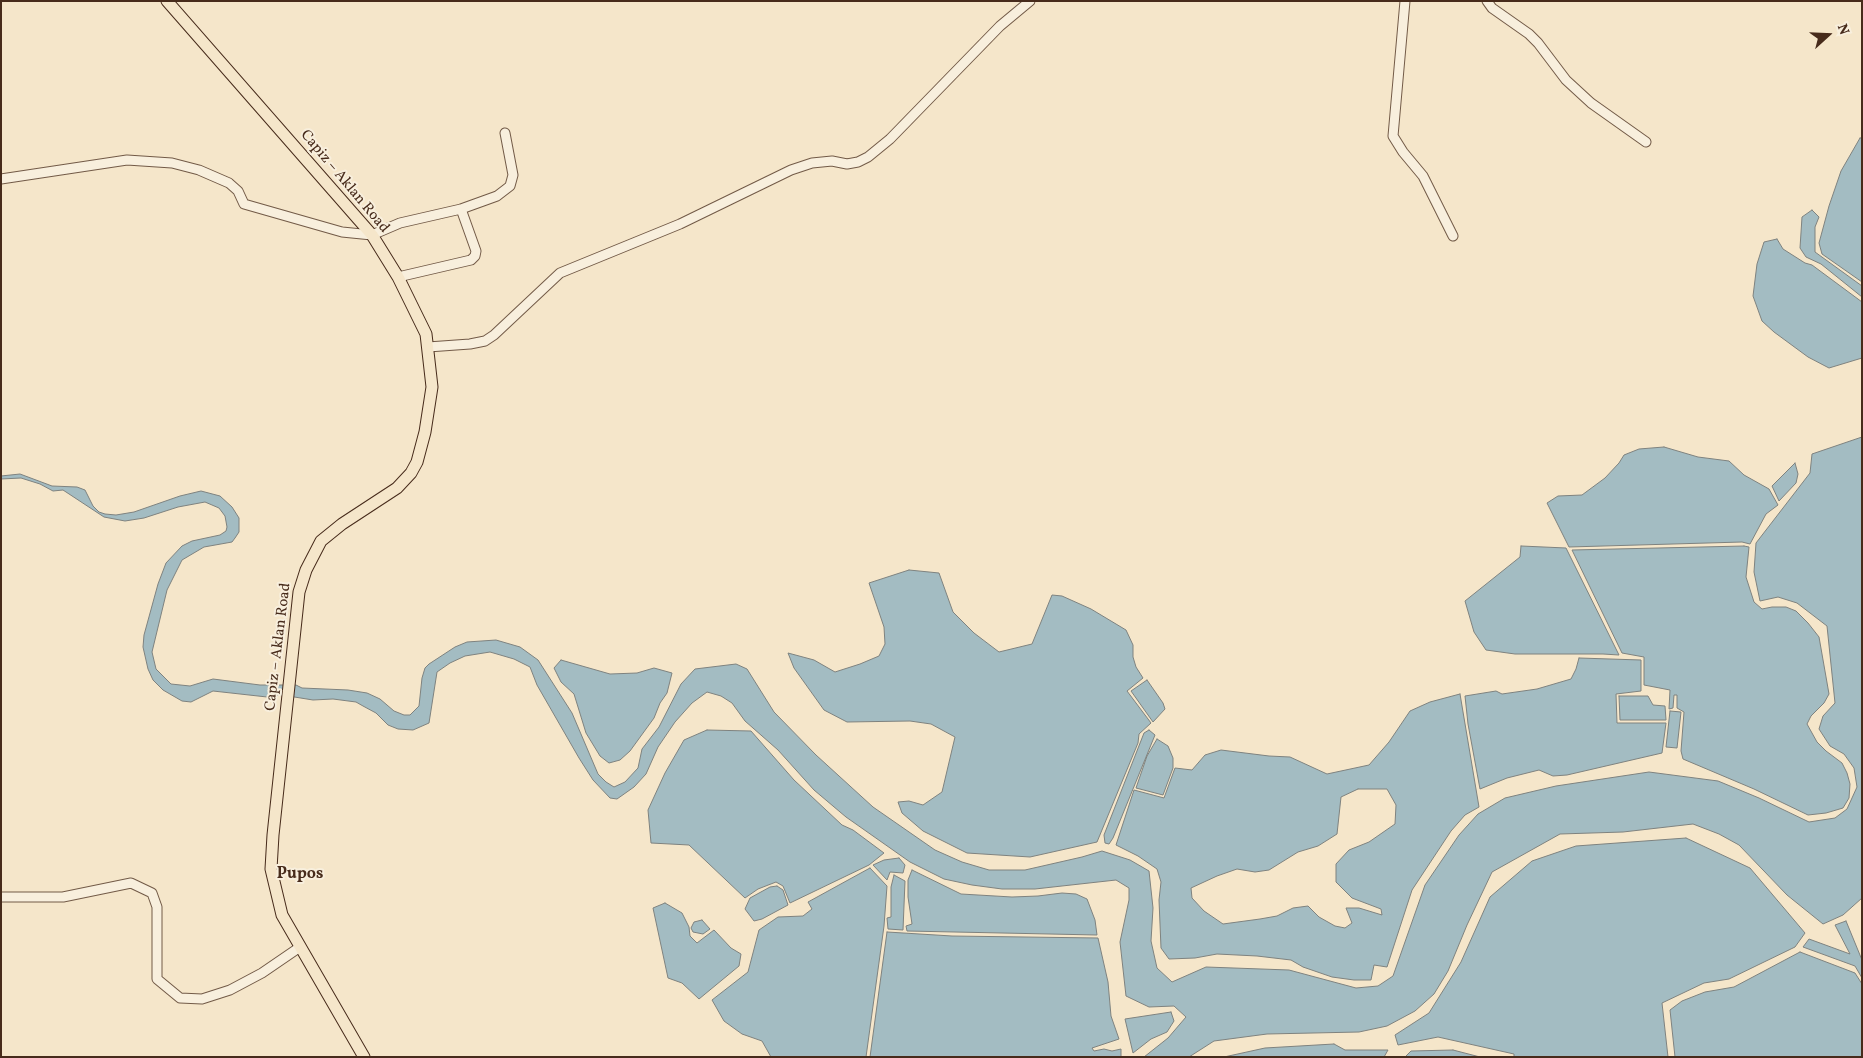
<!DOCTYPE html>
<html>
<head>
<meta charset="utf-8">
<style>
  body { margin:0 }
  #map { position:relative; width:1863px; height:1058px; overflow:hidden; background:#f5e6ca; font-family:Vollkorn,serif }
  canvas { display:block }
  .frame { position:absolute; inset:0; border:2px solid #472b1b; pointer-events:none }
  .north { position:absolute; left:1803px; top:10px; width:50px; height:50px; -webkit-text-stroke:4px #f8efdd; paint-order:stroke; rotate:70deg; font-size:14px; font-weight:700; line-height:20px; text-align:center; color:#472b1b }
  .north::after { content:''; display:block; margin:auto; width:18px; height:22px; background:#472b1b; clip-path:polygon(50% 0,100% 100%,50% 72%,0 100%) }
</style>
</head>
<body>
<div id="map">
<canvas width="1863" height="1058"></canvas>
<div class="frame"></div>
<div class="north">N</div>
</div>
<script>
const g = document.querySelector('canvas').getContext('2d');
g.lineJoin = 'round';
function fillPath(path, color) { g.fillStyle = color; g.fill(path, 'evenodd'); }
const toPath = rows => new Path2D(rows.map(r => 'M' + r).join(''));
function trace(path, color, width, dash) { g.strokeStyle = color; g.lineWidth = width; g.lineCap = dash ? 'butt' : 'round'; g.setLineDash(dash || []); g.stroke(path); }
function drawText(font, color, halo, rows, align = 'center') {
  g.font = font + ' Vollkorn,serif'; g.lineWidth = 4; g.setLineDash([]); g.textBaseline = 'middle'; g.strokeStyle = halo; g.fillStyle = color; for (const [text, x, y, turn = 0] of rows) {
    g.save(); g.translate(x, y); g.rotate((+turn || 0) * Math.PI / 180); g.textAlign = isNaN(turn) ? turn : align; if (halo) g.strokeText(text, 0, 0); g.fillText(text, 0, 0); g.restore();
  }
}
const water = toPath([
  [1860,138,1862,138,1862,282,1822,254,1819,243,1829,206,1841,171,1860,138],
  [1812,210,1819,217,1815,227,1815,252,1862,286,1862,297,1821,264,1806,257,1800,248,1802,217,1812,210],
  [1777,239,1783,249,1805,263,1812,265,1862,302,1862,358,1829,368,1808,357,1774,332,1762,321,1753,296,1757,264,1764,242,1777,239],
  [1862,437,1862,898,1843,915,1823,924,1787,895,1739,845,1719,834,1693,824,1623,832,1560,834,1492,872,1467,925,1448,971,1434,994,1415,1011,1387,1026,1359,1032,1267,1034,1214,1041,1189,1057,1144,1057,1168,1038,1186,1017,1174,1006,1149,1007,1126,996,1120,942,1129,900,1129,888,1116,880,1035,889,1002,889,972,885,944,879,910,862,846,817,814,790,778,750,745,721,732,703,721,696,707,692,692,703,675,722,658,747,646,774,634,787,617,799,610,798,593,780,579,758,537,685,530,667,514,659,490,652,465,656,450,663,437,672,429,723,413,730,398,729,388,725,376,713,363,706,356,702,333,699,313,700,282,695,267,697,213,691,191,702,182,701,163,690,153,680,148,669,143,647,144,635,158,584,166,563,182,546,192,541,220,535,226,531,227,527,225,516,219,508,205,502,178,507,144,518,125,521,104,517,63,490,53,491,40,484,21,478,1,479,1,476,20,474,52,486,77,487,85,490,93,506,99,512,105,514,116,515,134,512,180,496,201,491,220,496,232,507,239,518,239,532,235,538,232,542,204,547,182,560,167,590,152,652,156,669,171,684,190,686,213,679,260,685,296,685,302,688,348,690,367,693,380,699,394,711,404,715,410,715,419,706,422,678,425,668,429,664,455,647,467,642,496,640,520,647,538,660,572,713,598,774,606,782,614,787,625,782,638,768,642,749,659,727,681,684,695,669,736,664,747,669,774,712,816,755,873,807,935,850,962,862,989,870,1025,870,1082,857,1102,851,1130,860,1149,871,1153,908,1151,941,1157,968,1172,982,1206,967,1289,970,1356,988,1378,986,1393,976,1425,885,1459,835,1478,814,1505,798,1556,786,1649,772,1718,781,1759,798,1809,822,1835,818,1847,809,1857,787,1854,768,1844,754,1830,746,1819,729,1823,716,1835,703,1827,626,1797,603,1778,597,1760,601,1754,572,1756,543,1810,473,1812,454,1862,437],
  [1664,447,1698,457,1729,461,1744,475,1769,489,1778,505,1766,514,1750,544,1742,542,1569,547,1547,503,1558,496,1582,495,1605,478,1619,463,1624,455,1639,449,1664,447],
  [1795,463,1798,474,1796,483,1779,501,1772,486,1795,463],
  [1521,546,1566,548,1619,655,1603,654,1515,654,1486,650,1474,632,1465,601,1520,557,1521,546],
  [1744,546,1749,547,1746,577,1754,602,1762,609,1772,607,1786,607,1796,611,1808,623,1819,637,1829,694,1824,703,1811,716,1807,724,1817,742,1826,751,1842,763,1847,773,1850,784,1849,798,1843,808,1826,813,1808,815,1754,789,1683,759,1681,751,1684,712,1677,708,1677,695,1674,695,1673,708,1669,709,1670,690,1644,685,1644,657,1622,653,1572,550,1744,546],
  [909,570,939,573,953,612,974,633,999,652,1032,644,1052,595,1062,596,1091,609,1126,630,1133,645,1133,657,1136,667,1143,678,1127,691,1151,723,1139,734,1138,743,1097,842,1030,857,967,853,923,831,902,813,898,802,909,801,923,805,942,792,955,737,931,724,910,721,847,722,824,710,794,668,788,653,814,660,835,672,860,664,879,656,885,644,884,627,869,583,909,570],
  [1579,658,1641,660,1641,691,1616,694,1617,723,1666,723,1662,753,1567,775,1553,776,1539,770,1507,778,1480,789,1468,724,1465,696,1496,691,1502,694,1537,689,1571,679,1576,669,1579,658],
  [561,660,610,674,637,673,654,668,672,673,667,693,660,703,654,718,630,751,620,760,609,763,600,756,586,733,574,694,561,682,554,668,561,660],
  [1147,680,1163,703,1165,709,1153,722,1131,691,1147,680],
  [1460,694,1479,807,1465,815,1451,831,1412,890,1387,967,1374,965,1371,980,1354,980,1332,977,1303,967,1291,960,1257,956,1217,954,1195,958,1169,959,1161,948,1159,900,1161,882,1157,869,1138,856,1116,845,1134,790,1164,798,1175,768,1192,770,1205,755,1221,750,1269,756,1290,757,1327,774,1369,765,1389,742,1410,711,1430,702,1460,694],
  [1358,789,1387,789,1396,805,1395,824,1369,842,1349,850,1336,864,1336,882,1352,898,1381,909,1382,915,1359,908,1346,908,1352,923,1345,928,1335,926,1319,917,1308,906,1293,908,1277,916,1260,919,1223,924,1204,911,1192,898,1191,888,1217,876,1237,869,1255,872,1269,870,1298,852,1318,846,1337,834,1341,797,1358,789],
  [1619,696,1648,696,1653,705,1665,706,1666,720,1620,720,1619,696],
  [1670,711,1681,712,1677,748,1666,747,1670,711],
  [707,730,751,731,794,780,842,825,853,830,884,853,869,865,790,903,783,886,776,882,758,889,745,898,689,845,651,843,648,810,665,773,684,740,707,730],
  [1149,730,1155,735,1113,838,1109,844,1105,843,1104,835,1144,733,1149,730],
  [1157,739,1168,746,1173,758,1173,768,1163,795,1136,788,1147,756,1157,739],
  [1686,838,1750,868,1805,933,1795,947,1729,979,1704,983,1662,1003,1668,1057,1514,1057,1514,1054,1438,1037,1398,1045,1395,1035,1429,1013,1461,962,1490,897,1532,861,1576,846,1686,838],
  [899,858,905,865,903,873,890,872,887,880,873,865,884,860,899,858],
  [870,868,887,886,884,926,866,1057,771,1057,762,1041,742,1034,724,1021,712,1000,748,972,759,930,778,917,803,916,812,909,808,902,870,868],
  [912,870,961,894,1012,897,1038,896,1062,893,1076,894,1087,899,1095,920,1097,935,907,931,906,926,912,924,908,897,908,880,912,870],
  [894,875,905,881,903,930,888,929,887,918,891,917,891,887,894,875],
  [777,886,783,890,788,905,762,919,754,921,745,909,750,898,770,887,777,886],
  [665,903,682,913,689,927,690,936,697,943,714,930,731,948,741,954,739,966,699,999,682,983,668,978,653,908,665,903],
  [702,920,710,929,703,934,693,932,691,928,694,922,702,920],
  [1846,921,1862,960,1862,978,1855,966,1803,947,1809,939,1850,954,1835,925,1846,921],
  [887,932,952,936,1098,938,1108,982,1111,1016,1119,1039,1092,1048,1094,1051,1104,1049,1112,1051,1121,1049,1121,1057,870,1057,887,932],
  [1800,952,1855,973,1862,984,1862,1057,1675,1057,1670,1010,1682,1001,1705,992,1734,987,1800,952],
  [1171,1012,1174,1021,1167,1032,1151,1039,1133,1053,1125,1019,1171,1012],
  [1334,1044,1345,1050,1388,1050,1384,1057,1224,1057,1265,1048,1334,1044],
  [1453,1050,1480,1057,1405,1057,1411,1051,1453,1050]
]);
const minor = toPath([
  [1405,1,1393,136,1403,152,1423,176,1453,236],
  [1487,1,1492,8,1529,34,1538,43,1566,80,1591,103,1646,142],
  [1,179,127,160,172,163,199,170,229,183,238,191,244,204,342,232,372,235,400,223,461,209,497,196,510,186,513,175,505,133],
  [398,277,471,260,475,256,476,251,461,209],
  [428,347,470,344,485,341,494,335,560,273,680,224,791,170,812,163,832,161,847,164,858,162,868,157,890,139,1000,26,1030,1],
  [1,897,63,897,131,883,152,893,157,907,157,979,180,998,202,999,230,990,262,973,300,947]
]);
const major = toPath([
  [167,1,372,235,398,277,426,334,432,387,425,432,417,462,411,473,397,488,342,524,321,541,306,570,299,592,273,835,271,869,282,915,364,1057]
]);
const streetNames = [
  ["Capiz – Aklan Road",344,182,50],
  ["Capiz – Aklan Road",279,647,-83]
];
const neighbourhoodNames = [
  ["Pupos",300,875]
];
fillPath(water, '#a3bcc2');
trace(water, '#7e827f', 1);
trace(minor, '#725a47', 11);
trace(major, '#472b1b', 13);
trace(minor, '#f8efdd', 9);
trace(major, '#f5e6ca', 11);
drawText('15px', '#472b1b', '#f8efdd', streetNames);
drawText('bold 16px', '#472b1b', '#f8efdd', neighbourhoodNames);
</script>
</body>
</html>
